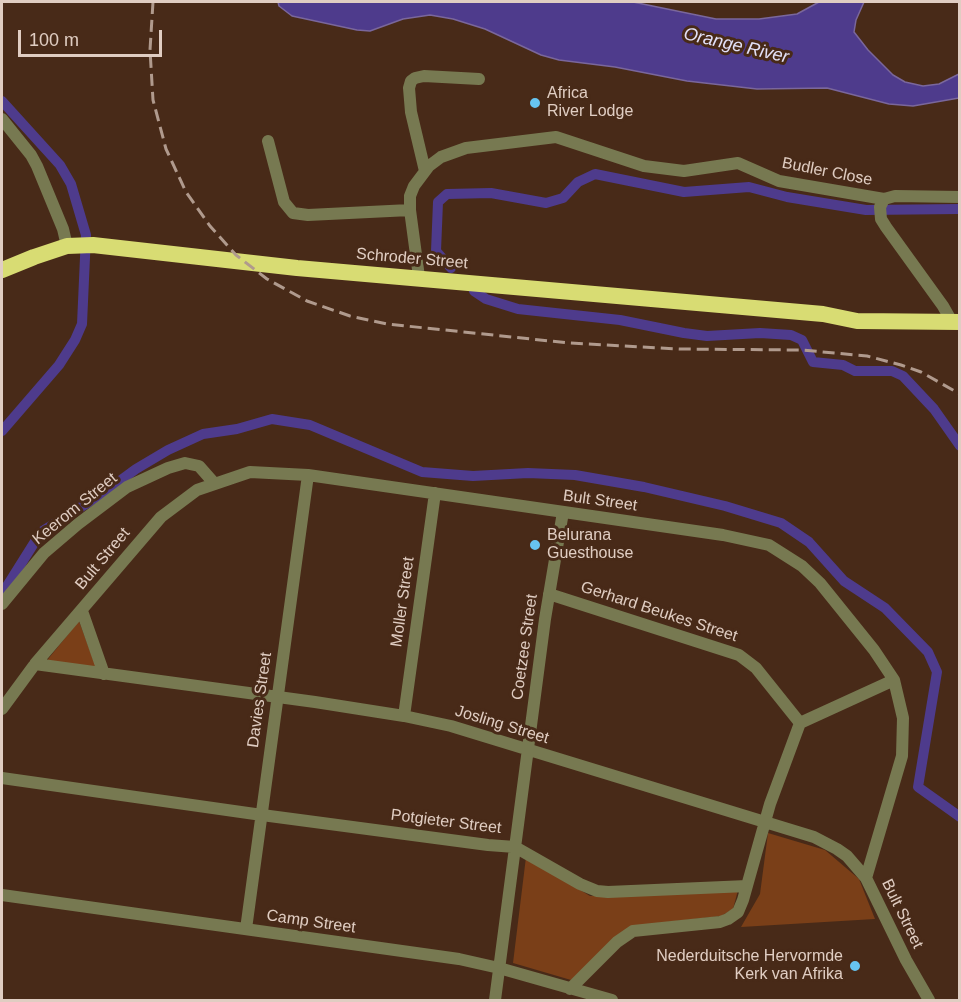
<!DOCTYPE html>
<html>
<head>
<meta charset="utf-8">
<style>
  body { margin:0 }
  #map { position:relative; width:961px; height:1002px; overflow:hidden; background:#482a18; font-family:Arial,sans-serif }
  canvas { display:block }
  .frame { position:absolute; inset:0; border:3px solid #e0cdc2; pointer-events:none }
  .scale { position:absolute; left:18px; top:30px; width:144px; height:27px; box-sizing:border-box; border:3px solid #e0cdc2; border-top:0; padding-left:8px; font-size:18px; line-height:21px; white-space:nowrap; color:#e0cdc2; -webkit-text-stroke:4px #482a18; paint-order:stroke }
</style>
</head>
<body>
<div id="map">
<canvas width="961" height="1002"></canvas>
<div class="frame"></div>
<div class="scale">100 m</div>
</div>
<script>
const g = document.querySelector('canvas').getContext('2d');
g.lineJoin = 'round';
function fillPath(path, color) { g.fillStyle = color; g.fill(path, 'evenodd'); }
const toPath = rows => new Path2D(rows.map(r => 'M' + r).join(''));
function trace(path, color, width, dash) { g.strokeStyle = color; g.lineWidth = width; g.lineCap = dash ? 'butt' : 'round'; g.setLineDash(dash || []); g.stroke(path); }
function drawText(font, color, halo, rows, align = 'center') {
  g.font = font + ' Arial,sans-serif'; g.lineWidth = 6; g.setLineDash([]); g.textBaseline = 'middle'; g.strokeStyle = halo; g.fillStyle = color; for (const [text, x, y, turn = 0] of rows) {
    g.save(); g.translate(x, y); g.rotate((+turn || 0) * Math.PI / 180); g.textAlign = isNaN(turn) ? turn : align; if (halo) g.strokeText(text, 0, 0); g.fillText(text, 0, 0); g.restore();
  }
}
const green = toPath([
  [79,621,97,670,44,664],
  [768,833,825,850,859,879,875,919,741,927,760,894],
  [526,857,590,896,738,890,733,909,721,916,632,926,571,980,513,963]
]);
const water = toPath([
  [278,2,633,2,716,19,759,19,797,14,819,2,864,2,856,20,854,32,868,50,893,75,905,82,923,86,939,84,959,74,959,98,913,106,889,104,827,88,757,89,687,81,615,67,559,60,541,55,485,29,453,19,430,15,403,19,370,31,357,30,292,16,279,6,278,2]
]);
const canal = toPath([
  [2,101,60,165,71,184,86,235,82,324,75,340,59,365,2,431],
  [451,268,436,251,438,202,447,194,491,193,546,203,563,198,578,182,595,174,684,192,749,187,787,197,866,210,960,209],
  [474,291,486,299,518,309,620,320,684,333,707,336,760,333,791,335,802,340,813,362,843,365,855,371,892,371,903,376,934,409,960,446],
  [2,594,41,532,102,494,136,469,168,450,203,434,237,429,272,419,310,425,422,472,473,476,528,473,575,475,644,487,725,506,781,523,809,542,844,581,885,608,928,652,937,672,918,787,960,817]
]);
const minor = toPath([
  [2,119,31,155,37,166,63,229,67,246],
  [268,141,284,202,293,213,308,215,410,210,419,277],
  [425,171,411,112,409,88,411,81,415,78,424,76,479,79],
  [410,210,410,196,414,186,429,166,441,157,466,148,556,137,644,166,684,171,738,163,779,181,884,199],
  [952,322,943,306,886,227,881,219,880,207,884,199,895,196,960,197],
  [549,594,739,655,756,668,800,723],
  [2,604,44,553,78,524,127,487,168,468,185,463,199,466,214,483],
  [82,611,104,674],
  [35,664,315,702,404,716,451,726,814,837,837,849,847,856,866,878],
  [2,709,35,664,161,517,197,490,250,472,308,475,723,535,769,545,802,566,820,583,874,650,894,680,903,718,902,756,866,878,906,960,929,1000],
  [404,716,435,493],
  [2,778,262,815,488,845,515,847,580,884,597,891,608,892,747,886],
  [2,895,459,959,499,968,612,1000],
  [246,929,308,475],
  [570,989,617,942,633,931,720,922,728,919,738,912,743,900,770,804,800,723,894,680],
  [495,1000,545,619,563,512]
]);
const highway = toPath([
  [2,270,34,257,67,246,93,245,297,268,823,314,857,321,960,322]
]);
const rail = toPath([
  [153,2,150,50,153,100,166,149,186,192,210,226,236,255,267,279,307,301,350,316,387,324,569,343,679,349,802,350,867,356,901,365,921,372,960,394]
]);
const markers = [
  [535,103,6,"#67c4f0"],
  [535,545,6,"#67c4f0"],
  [855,966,6,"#67c4f0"]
];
const poiNames = [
  ["Africa",547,94],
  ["River Lodge",547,112],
  ["Belurana",547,536],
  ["Guesthouse",547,554],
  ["Nederduitsche Hervormde",843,957,"right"],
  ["Kerk van Afrika",843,975,"right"]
];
const streetNames = [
  ["Budler Close",827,172,11],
  ["Schroder Street",412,259,5],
  ["Bult Street",600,501,8],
  ["Keerom Street",75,509,-39],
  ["Bult Street",103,559,-50],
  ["Moller Street",403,602,-82],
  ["Gerhard Beukes Street",659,612,18],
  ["Coetzee Street",525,647,-82],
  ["Davies Street",260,700,-82],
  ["Josling Street",502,725,17],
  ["Potgieter Street",446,822,7],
  ["Bult Street",902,914,64],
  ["Camp Street",311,922,8]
];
const waterNames = [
  ["Orange River",736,46,13]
];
fillPath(green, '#7a3f18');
fillPath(water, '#4e3b8c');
trace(water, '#7a679c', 1.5);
trace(canal, '#4e3b8c', 10);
trace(minor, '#777951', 12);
trace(highway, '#d8dc73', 16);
trace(rail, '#b09a8d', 3, [12, 6]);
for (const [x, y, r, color] of markers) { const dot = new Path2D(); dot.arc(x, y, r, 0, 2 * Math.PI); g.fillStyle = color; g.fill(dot); trace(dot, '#482a18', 2); }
drawText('16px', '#e0cdc2', '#482a18', poiNames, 'left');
drawText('16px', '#e0cdc2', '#482a18', streetNames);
drawText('italic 18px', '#e2e0f7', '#482a18', waterNames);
</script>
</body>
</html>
